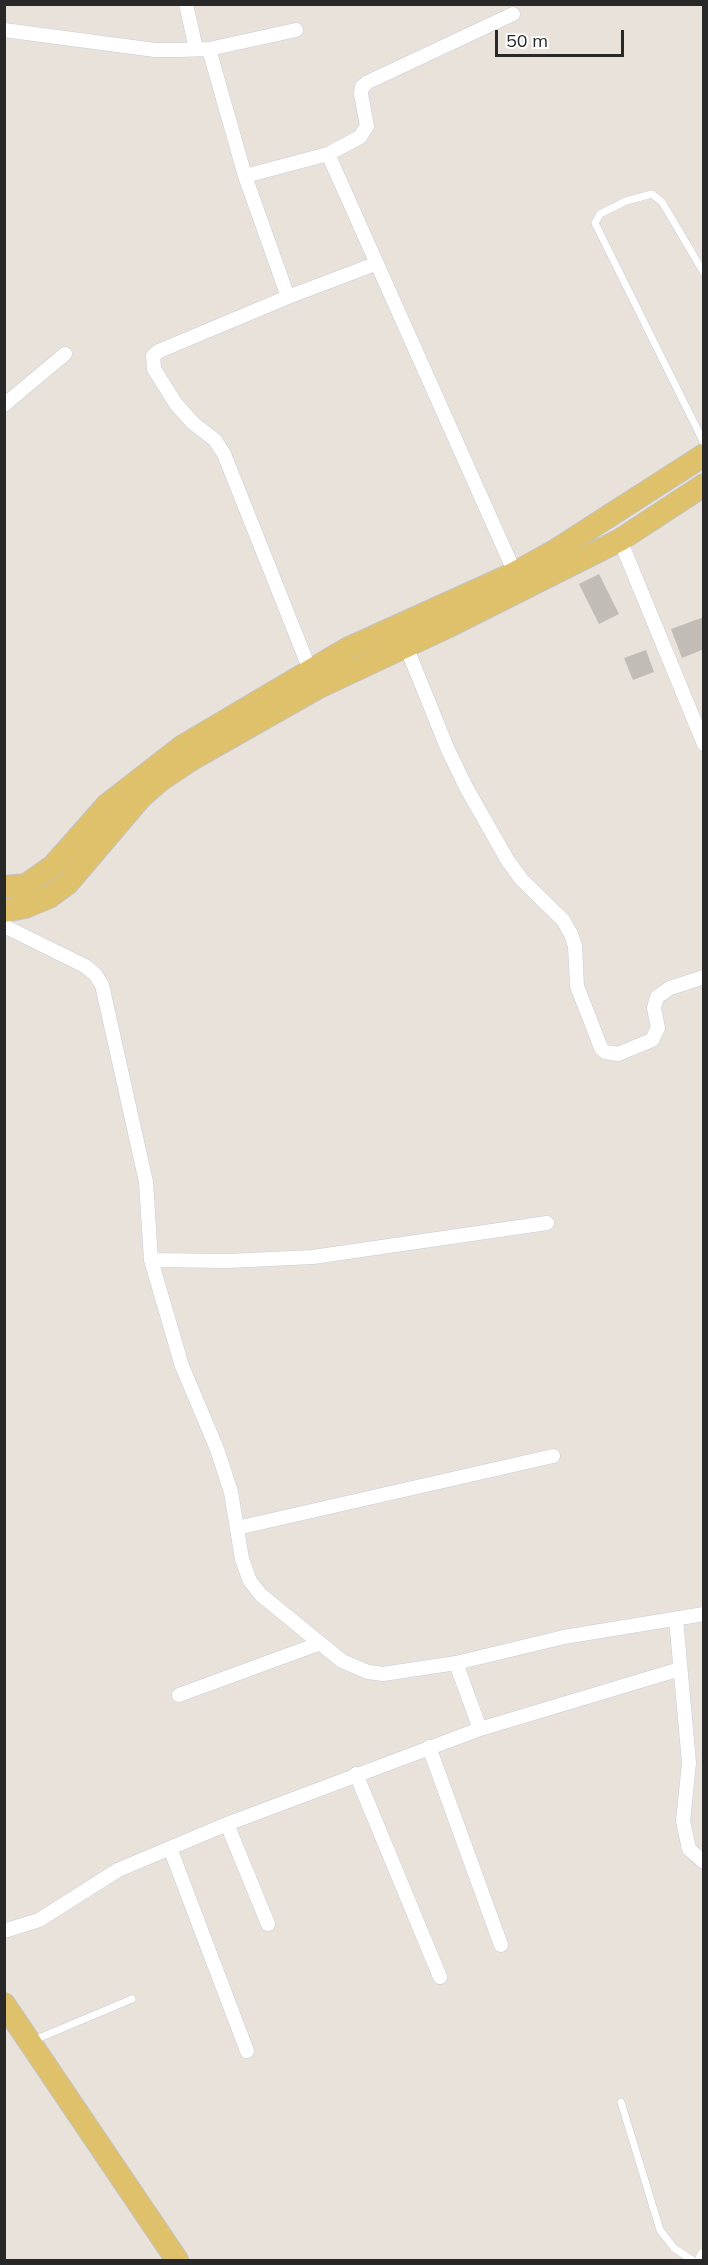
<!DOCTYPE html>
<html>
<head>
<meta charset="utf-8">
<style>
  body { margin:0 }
  #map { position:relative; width:708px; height:2265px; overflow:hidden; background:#e8e2db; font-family:Mulish,sans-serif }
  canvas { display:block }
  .frame { position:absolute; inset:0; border:6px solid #282828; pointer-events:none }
  .scale { position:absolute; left:495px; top:30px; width:129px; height:27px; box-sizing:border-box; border:3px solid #282828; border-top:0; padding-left:8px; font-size:18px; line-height:21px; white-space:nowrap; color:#282828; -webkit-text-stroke:4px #fff; paint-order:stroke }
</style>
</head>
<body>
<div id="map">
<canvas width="708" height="2265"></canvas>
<div class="frame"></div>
<div class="scale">50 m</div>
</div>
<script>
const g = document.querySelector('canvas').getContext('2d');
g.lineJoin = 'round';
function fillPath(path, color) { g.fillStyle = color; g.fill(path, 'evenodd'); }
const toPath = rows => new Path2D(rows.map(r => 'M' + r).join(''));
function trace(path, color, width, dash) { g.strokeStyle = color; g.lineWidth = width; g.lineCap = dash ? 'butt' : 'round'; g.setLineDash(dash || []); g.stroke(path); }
const building = toPath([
  [599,574,619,614,599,624,579,584],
  [704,617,704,649,682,658,671,629],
  [646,650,654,672,633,680,624,658]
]);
const lane = toPath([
  [704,273,662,202,652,194,626,201,600,214,595,223,704,443],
  [32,2041,132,1999],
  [621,2102,660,2230,674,2248,692,2260]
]);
const street = toPath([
  [186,4,196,49],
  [4,30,155,50,180,50,209,49,296,30],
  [209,49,245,176,288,297],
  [328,154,515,573],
  [245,176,328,154,360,137,367,126,361,94,362,87,368,82,513,14],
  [4,405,65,354],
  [620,540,704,744],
  [406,646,448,750,467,789,508,861,522,880,563,920,571,934,575,946,577,986,601,1048,605,1052,618,1054,652,1040,658,1028,654,1008,657,997,670,988,704,977],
  [310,670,224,454,215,440,193,423,176,404,154,369,153,356,159,351,288,297,375,264],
  [4,926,85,966,95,974,102,985,146,1182,151,1260,182,1366,217,1449,231,1492,242,1559,250,1581,261,1595,342,1661,368,1672,383,1674,456,1663,564,1637,704,1614],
  [151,1260,228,1261,313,1257,547,1223],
  [237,1528,553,1456],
  [676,1619,689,1763,683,1821,689,1849,704,1862],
  [456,1663,480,1729],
  [179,1695,318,1644],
  [429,1747,501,1945],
  [356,1774,440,1977],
  [227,1824,268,1924],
  [170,1848,247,2051],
  [4,1931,39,1920,118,1870,227,1824,480,1729,680,1669],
  [702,2260,704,2256]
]);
const primary = toPath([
  [4,887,26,885,53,866,107,805,183,746,347,649,515,573,553,552,704,455],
  [4,911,25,907,49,897,68,883,141,797,162,779,192,759,317,688,447,627,620,540,704,485],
  [4,2004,177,2260]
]);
fillPath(building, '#c1bdb6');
trace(lane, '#c9ccd8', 8);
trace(street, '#c9ccd8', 15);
trace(primary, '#c3c3c3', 24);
trace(lane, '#fff', 7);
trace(street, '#fff', 14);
trace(primary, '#dec16a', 22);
</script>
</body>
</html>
